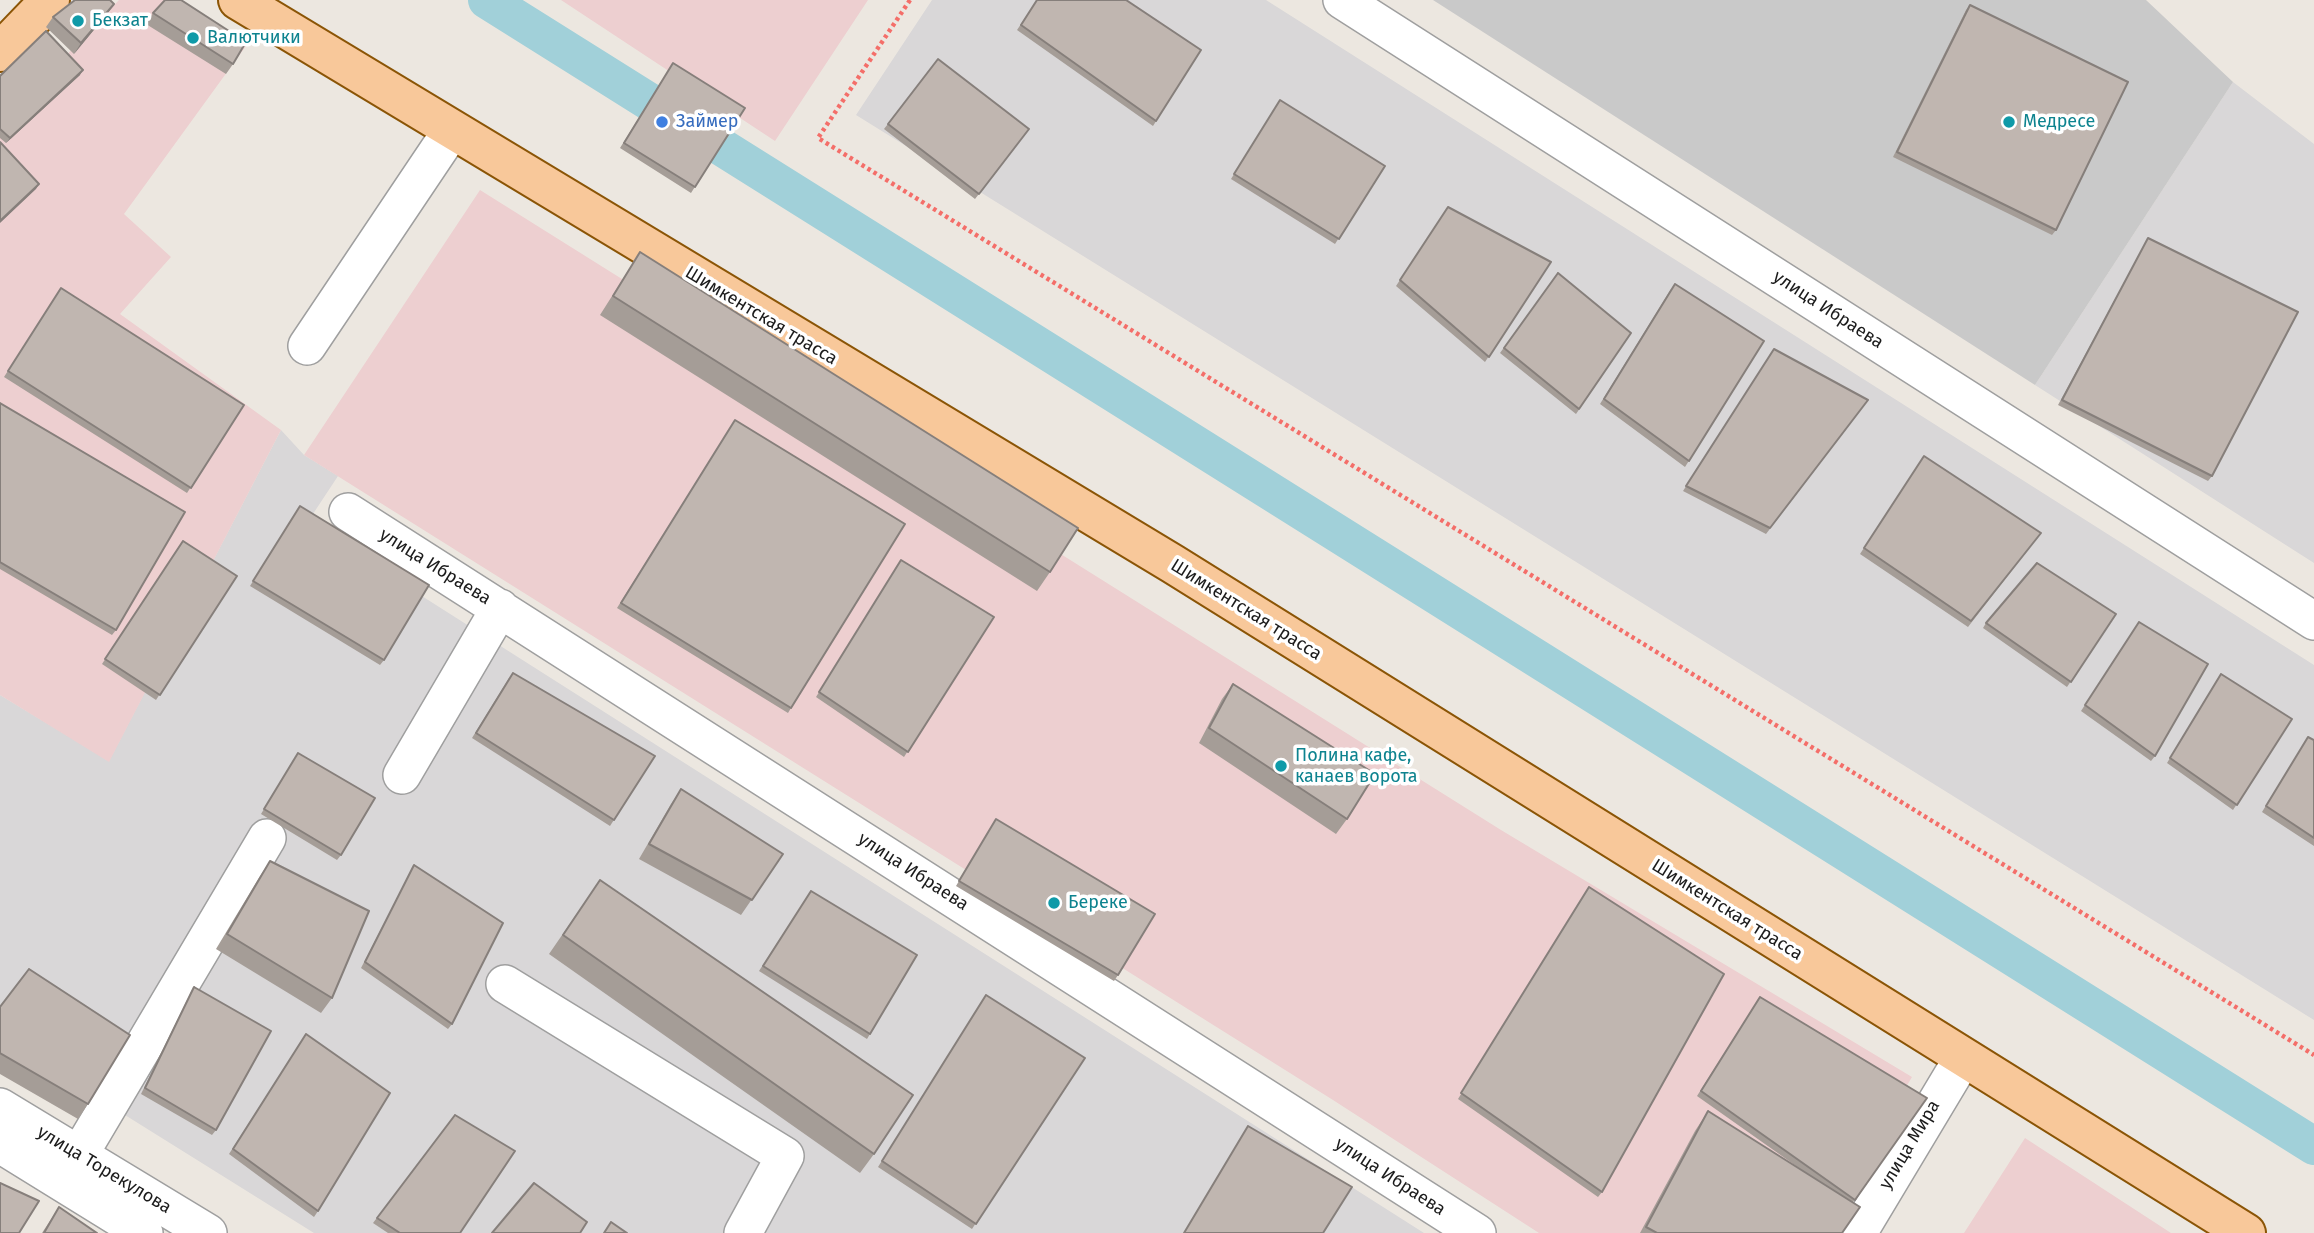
<!DOCTYPE html>
<html>
<head>
<meta charset="utf-8">
<style>
  body { margin:0 }
  canvas { display:block; background:#ece7e0 }
</style>
</head>
<body>
<canvas width="2314" height="1233"></canvas>
<script>
const g = document.querySelector('canvas').getContext('2d');
g.lineJoin = 'round';
function fillPath(path, color) { g.fillStyle = color; g.fill(path, 'evenodd'); }
const toPath = rows => new Path2D(rows.map(r => 'M' + r).join(''));
function trace(path, color, width, dash) { g.strokeStyle = color; g.lineWidth = width; g.lineCap = dash ? 'butt' : 'round'; g.setLineDash(dash || []); g.stroke(path); }
function drawText(font, color, halo, rows, align = 'center') {
  g.font = font + ' "Fira Sans",sans-serif'; g.lineWidth = 7; g.setLineDash([]); g.textBaseline = 'middle'; g.strokeStyle = halo; g.fillStyle = color; for (const [text, x, y, turn = 0] of rows) {
    g.save(); g.translate(x, y); g.rotate((+turn || 0) * Math.PI / 180); g.textAlign = isNaN(turn) ? turn : align; if (halo) g.strokeText(text, 0, 0); g.fillText(text, 0, 0); g.restore();
  }
}
const residential = toPath([
  [932,0,1266,0,2314,665,2314,1020,856,115],
  [2233,82,2314,144,2314,563,2035,385],
  [281,430,304,455,338,476,307,523,1424,1233,314,1233,0,1037,0,695,109,761]
]);
const commercial = toPath([
  [119,0,173,0,246,46,124,214,171,257,120,314,281,430,109,762,0,695,0,125],
  [561,0,868,0,775,141],
  [480,190,1501,830,1912,1077,1819,1233,1539,1233,1333,1100,304,455],
  [2025,1138,2171,1233,1964,1233]
]);
const religious = toPath([
  [1433,0,2146,0,2233,82,2035,385]
]);
const canal = toPath([
  [487,0,2314,1146]
]);
const path = toPath([
  [910,0,818,138,2314,1055]
]);
const minor = toPath([
  [1342,0,2314,621],
  [307,346,452,130],
  [348,512,1477,1233],
  [402,775,500,608],
  [505,984,785,1156,743,1233],
  [0,1107,208,1233],
  [0,1144,144,1233],
  [79,1155,267,838],
  [1858,1233,1963,1058]
]);
const major = toPath([
  [238,0,1173,564,2246,1233],
  [0,52,50,0]
]);
const wall = toPath([
  [1037,0,1201,50,1153,126,1017,30],
  [1970,5,2056,230,2052,235,1893,157,1966,10],
  [153,13,233,64,226,74,146,24],
  [107,14,74,54,46,27,53,17],
  [938,59,1029,129,975,199,884,129],
  [673,63,745,108,691,193,620,148],
  [80,75,6,143,0,138,0,76],
  [1280,100,1385,166,1335,244,1231,179],
  [1448,207,1551,262,1485,362,1396,286],
  [2148,238,2212,476,2208,481,2058,405],
  [640,252,1050,572,1037,591,600,315],
  [1558,273,1631,333,1576,414,1500,353],
  [61,288,244,405,187,493,4,377],
  [1671,289,1764,341,1685,467,1600,404],
  [1774,349,1868,400,1766,534,1683,491],
  [0,403,116,630,112,635,0,569],
  [735,420,791,708,788,713,617,608],
  [1924,456,2041,533,1968,627,1860,554],
  [300,506,384,660,380,665,250,586],
  [183,541,237,576,156,700,102,664],
  [901,560,994,617,904,757,816,697],
  [2116,614,2067,687,1983,628,1986,623],
  [2139,622,2155,756,2151,761,2081,711],
  [509,678,655,756,610,826,472,738],
  [2217,680,2292,719,2233,810,2167,763],
  [1233,684,1347,819,1336,834,1199,743,1222,699],
  [2314,740,2314,846,2262,812,2305,742],
  [295,758,341,855,337,860,261,814],
  [681,789,783,854,741,915,639,859,671,804],
  [993,824,1118,975,1114,981,956,886],
  [270,861,332,998,321,1013,216,949,260,876],
  [414,865,452,1024,448,1029,361,968],
  [600,880,874,1154,860,1173,549,954],
  [1589,887,1602,1192,1598,1197,1458,1099],
  [811,891,870,1034,867,1039,759,971],
  [194,987,216,1130,212,1135,141,1094,191,992],
  [986,995,1085,1058,972,1229,878,1167],
  [1760,997,1927,1098,1853,1202,1842,1233,1640,1233,1695,1131,1708,1111,1806,1173,1697,1096],
  [0,1007,88,1104,78,1119,0,1074],
  [306,1034,318,1211,314,1217,229,1154],
  [455,1115,460,1233,388,1233,373,1223],
  [59,1207,97,1233,42,1233]
]);
const shadedWall = toPath([
  [114,4,107,14,74,54,81,43],
  [83,70,80,75,6,143,10,138],
  [39,184,36,189,0,223,0,221]
]);
const building = toPath([
  [75,0,110,0,114,4,81,43,53,17,75,0],
  [165,0,181,0,246,42,233,64,153,13,165,0],
  [1037,0,1126,0,1201,50,1156,121,1021,25,1037,0],
  [1970,5,2128,82,2056,230,1897,152,1970,5],
  [46,31,83,70,10,138,0,129,0,76,46,31],
  [938,59,1029,129,979,194,888,124,938,59],
  [673,63,745,108,695,187,624,143,673,63],
  [1280,100,1385,166,1339,239,1234,174,1280,100],
  [0,142,39,184,0,221,0,142],
  [1448,207,1551,262,1489,357,1400,280,1448,207],
  [2148,238,2298,312,2212,476,2062,400,2148,238],
  [640,252,1078,528,1050,572,613,296,640,252],
  [1558,273,1631,333,1579,409,1504,348,1558,273],
  [1675,284,1764,341,1689,461,1604,399,1675,284],
  [61,288,244,405,191,488,8,371,61,288],
  [1774,349,1868,400,1770,528,1686,486,1774,349],
  [0,403,185,512,116,630,0,562,0,403],
  [735,420,905,524,791,708,621,603,735,420],
  [1924,456,2041,533,1971,621,1864,548,1924,456],
  [300,506,429,585,384,660,253,581,300,506],
  [183,541,237,576,160,695,105,659,183,541],
  [901,560,994,617,908,752,819,692,901,560],
  [2037,563,2116,614,2071,682,1986,623,2037,563],
  [2139,622,2208,664,2155,756,2085,705,2139,622],
  [513,673,655,756,614,820,476,733,513,673],
  [2221,674,2292,719,2237,805,2170,758,2221,674],
  [1233,684,1375,774,1347,819,1209,728,1233,684],
  [2308,737,2314,740,2314,838,2266,806,2308,737],
  [298,753,375,798,341,855,264,809,298,753],
  [681,789,783,854,752,900,649,844,681,789],
  [996,819,1155,914,1118,975,959,881,996,819],
  [270,861,369,911,332,998,227,934,270,861],
  [414,865,503,923,452,1024,365,962,414,865],
  [600,880,913,1095,874,1154,563,935,600,880],
  [1589,887,1724,974,1602,1192,1461,1093,1589,887],
  [811,891,917,955,870,1034,763,966,811,891],
  [29,969,130,1035,88,1104,0,1053,0,1007,29,969],
  [194,987,271,1031,216,1130,145,1088,194,987],
  [986,995,1085,1058,976,1224,882,1161,986,995],
  [1760,997,1927,1098,1855,1200,1701,1091,1760,997],
  [306,1034,390,1093,318,1211,233,1149,306,1034],
  [1708,1111,1860,1207,1842,1233,1657,1233,1646,1227,1708,1111],
  [455,1115,515,1151,460,1233,400,1233,377,1218,455,1115],
  [1248,1126,1352,1187,1323,1233,1184,1233,1248,1126],
  [0,1183,39,1201,19,1233,0,1233,0,1183],
  [534,1183,587,1222,580,1233,492,1233,534,1183],
  [59,1207,97,1233,44,1233,59,1207],
  [611,1222,627,1233,604,1233,611,1222]
]);
const markers = [
  [78,21,7,"#0f9aa8"],
  [193,38,7,"#0f9aa8"],
  [662,122,7,"#3f7fe0"],
  [2009,122,7,"#0f9aa8"],
  [1281,766,7,"#0f9aa8"],
  [1054,903,7,"#0f9aa8"]
];
const cultureNames = [
  ["Бекзат",92,21],
  ["Валютчики",207,38],
  ["Медресе",2023,122],
  ["Полина кафе,",1295,756],
  ["канаев ворота",1295,777],
  ["Береке",1068,903]
];
const shopNames = [
  ["Займер",676,122]
];
const streetNames = [
  ["улица Ибраева",1828,310,33],
  ["Шимкентская трасса",761,316,31],
  ["улица Ибраева",435,567,32],
  ["Шимкентская трасса",1246,610,32],
  ["улица Ибраева",913,872,33],
  ["Шимкентская трасса",1727,910,32],
  ["улица Мира",1910,1145,-59],
  ["улица Торекулова",104,1170,31],
  ["улица Ибраева",1390,1177,33]
];
fillPath(residential, '#d9d7d8');
fillPath(commercial, '#edcfd0');
fillPath(religious, '#c9c9c9');
trace(canal, '#a1d0d9', 38);
trace(minor, '#9f9f9f', 40);
trace(major, '#8b5506', 42);
trace(path, '#f46e69', 4.5, [3.5, 3.5]);
trace(minor, '#fff', 37);
trace(major, '#f8c89a', 38);
fillPath(wall, '#a59d97');
fillPath(shadedWall, '#867f7b');
fillPath(building, '#c0b6b0');
trace(building, '#867f7b', 2);
for (const [x, y, r, color] of markers) { const dot = new Path2D(); dot.arc(x, y, r, 0, 2 * Math.PI); g.fillStyle = color; g.fill(dot); trace(dot, '#fff', 2.5); }
drawText('18px', '#0d838f', '#fff', cultureNames, 'left');
drawText('18px', '#366cbe', '#fff', shopNames, 'left');
drawText('18px', '#1b1b1b', '#fff', streetNames);
</script>
</body>
</html>
